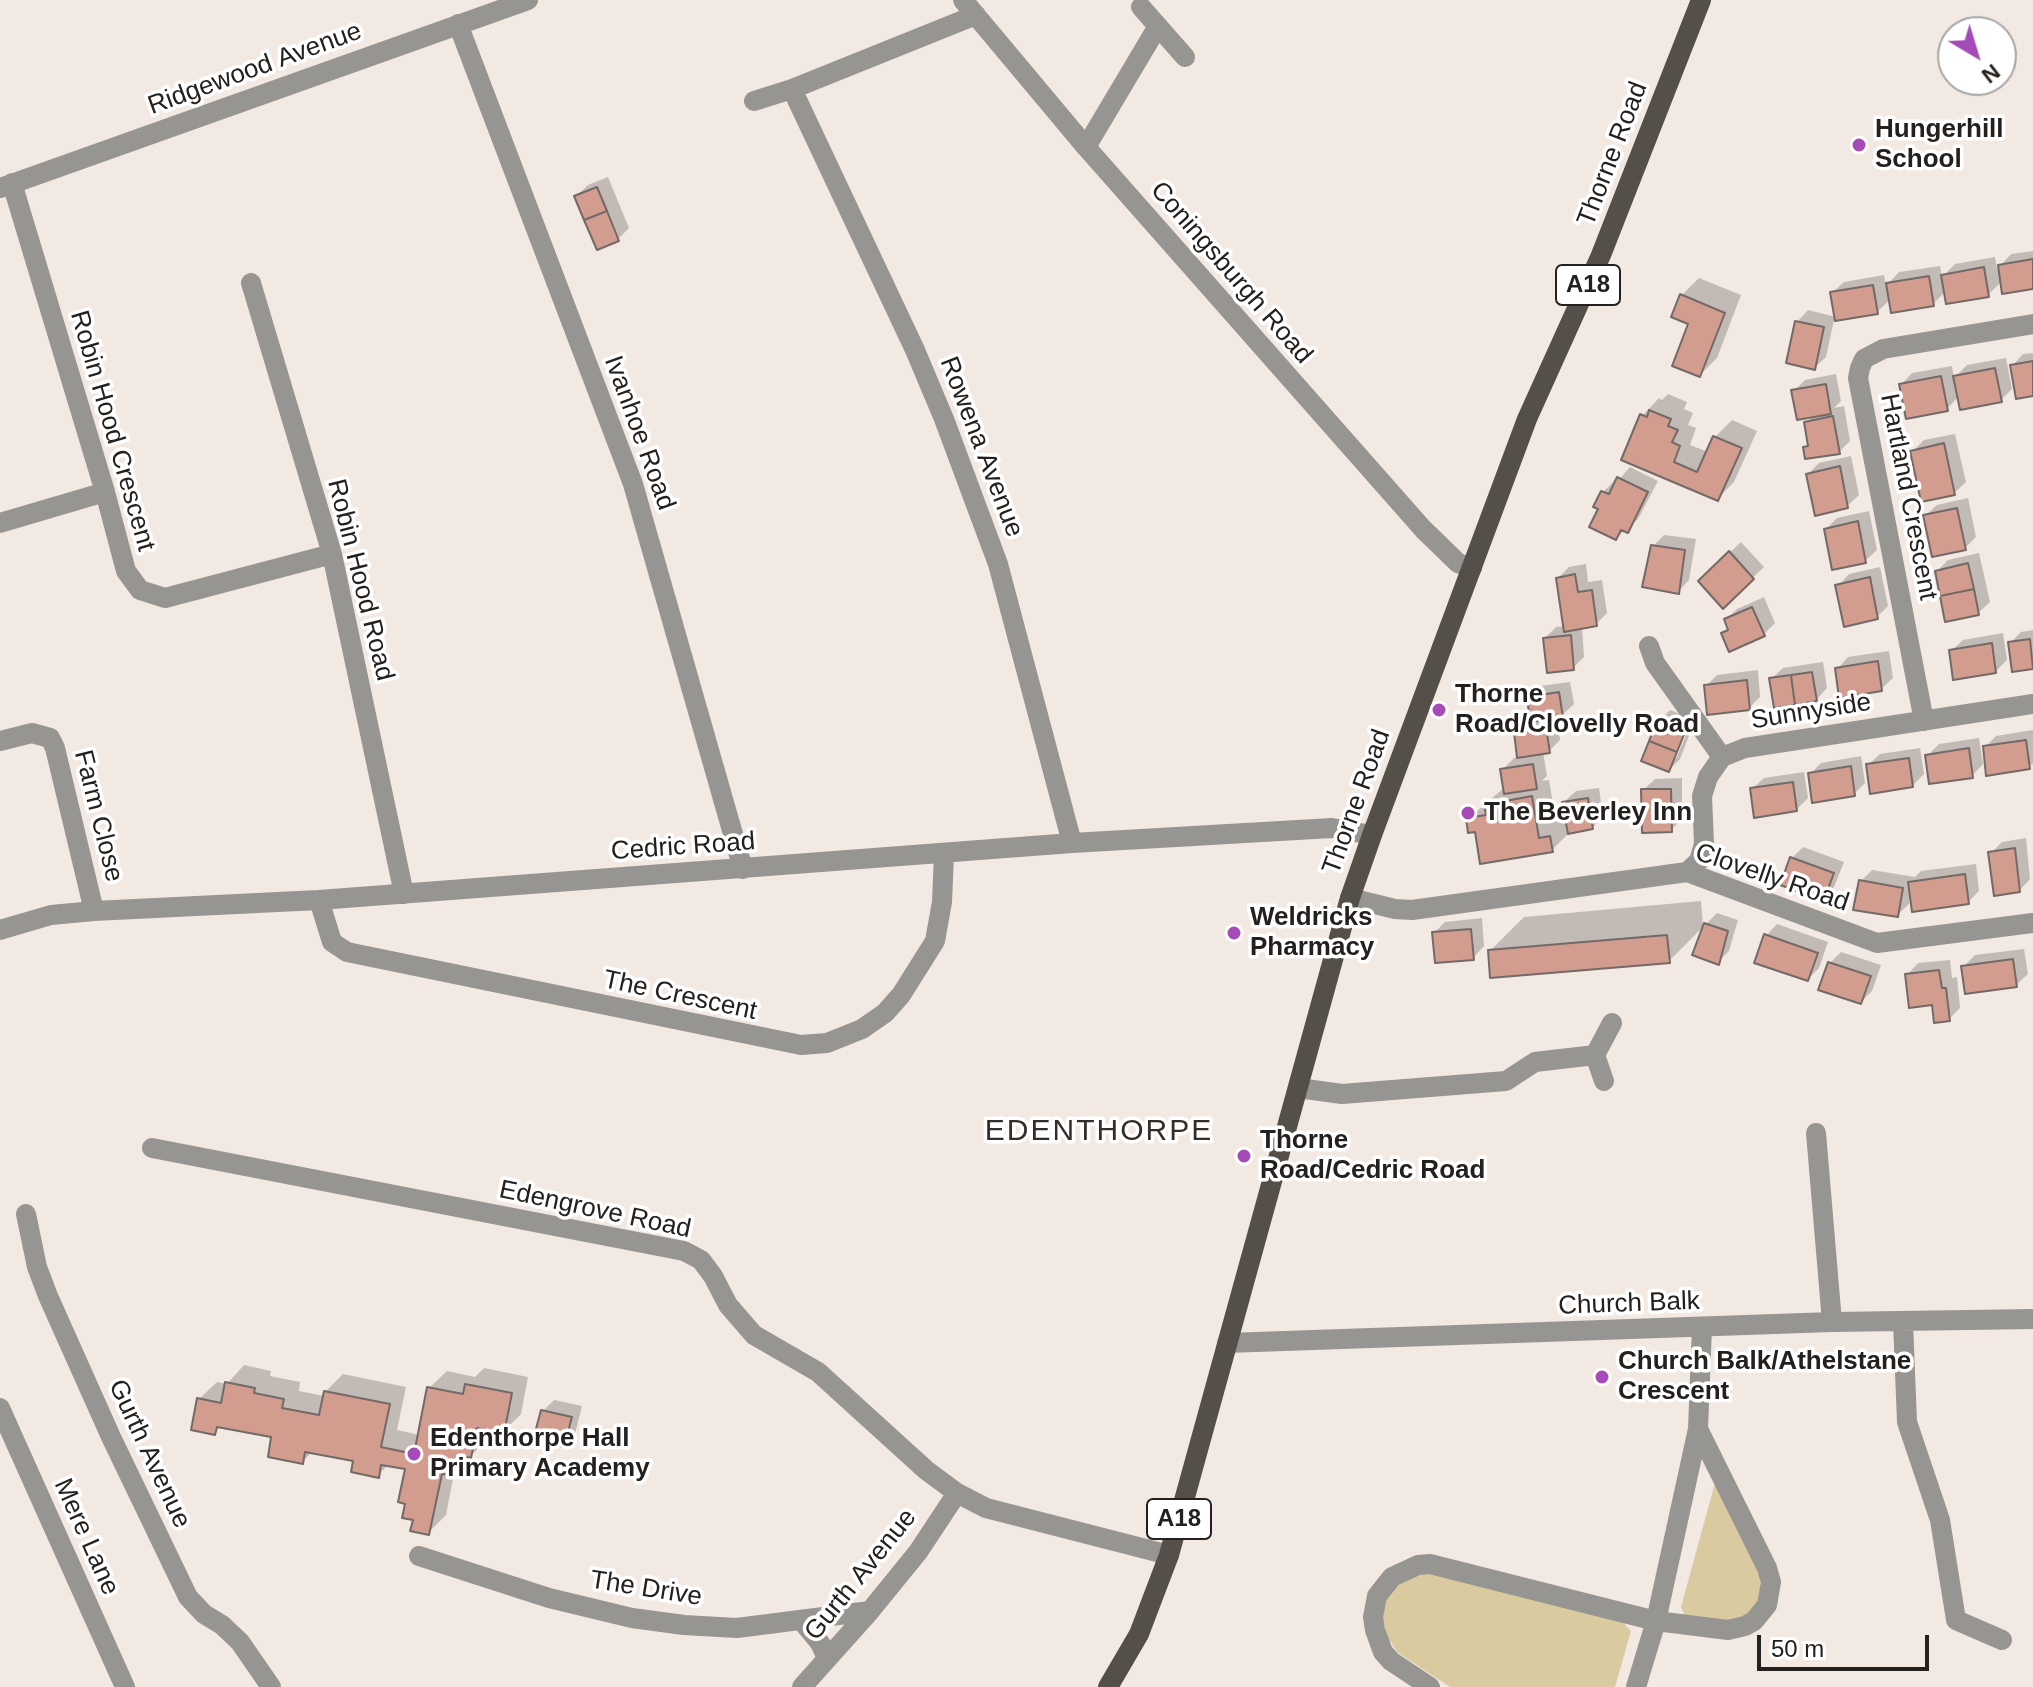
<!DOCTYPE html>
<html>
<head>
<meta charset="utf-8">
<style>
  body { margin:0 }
  #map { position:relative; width:2033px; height:1687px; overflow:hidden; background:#f3e9e3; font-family:Helvetica,sans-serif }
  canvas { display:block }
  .north { position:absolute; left:1937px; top:16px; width:80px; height:80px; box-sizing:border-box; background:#fff; border:2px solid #a7a6a5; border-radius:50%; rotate:142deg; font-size:22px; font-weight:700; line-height:32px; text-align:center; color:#23201e }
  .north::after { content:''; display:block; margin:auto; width:28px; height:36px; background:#a54bb7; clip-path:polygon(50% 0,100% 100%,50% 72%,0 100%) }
  .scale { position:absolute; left:1757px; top:1635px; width:172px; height:36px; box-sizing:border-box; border:4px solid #23201e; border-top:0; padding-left:10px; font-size:24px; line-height:28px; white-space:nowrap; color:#23201e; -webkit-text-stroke:6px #fff; paint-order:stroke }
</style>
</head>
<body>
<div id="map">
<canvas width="2033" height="1687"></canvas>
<div class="north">N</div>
<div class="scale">50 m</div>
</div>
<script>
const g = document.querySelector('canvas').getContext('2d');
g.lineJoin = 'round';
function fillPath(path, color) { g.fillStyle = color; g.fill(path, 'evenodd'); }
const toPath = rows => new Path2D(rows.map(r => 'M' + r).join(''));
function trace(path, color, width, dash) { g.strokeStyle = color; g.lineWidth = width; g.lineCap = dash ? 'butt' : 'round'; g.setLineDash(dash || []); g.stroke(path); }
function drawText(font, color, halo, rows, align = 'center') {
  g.font = font + ' Helvetica,sans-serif'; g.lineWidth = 7; g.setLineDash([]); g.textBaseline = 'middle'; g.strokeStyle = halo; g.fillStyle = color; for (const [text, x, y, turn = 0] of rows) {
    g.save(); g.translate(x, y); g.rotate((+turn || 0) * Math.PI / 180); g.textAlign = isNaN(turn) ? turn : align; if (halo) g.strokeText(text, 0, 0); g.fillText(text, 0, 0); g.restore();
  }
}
const green = toPath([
  [1715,1483,1760,1574,1761,1598,1747,1617,1726,1623,1686,1619,1681,1607],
  [1424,1572,1620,1619,1631,1631,1615,1687,1450,1687,1397,1652,1387,1636,1382,1613,1385,1599,1400,1582]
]);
const shadow = toPath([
  [608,177,629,228,618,239,576,196,588,185],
  [2033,251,2033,287,2002,281,1988,295,1946,291,1933,304,1891,299,1877,312,1834,320,1826,357,1814,368,1797,322,1808,310,1836,317,1832,293,1844,282,1884,275,1886,286,1899,272,1940,266,1942,277,1955,264,1995,257,1997,269,2011,254],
  [1699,278,1741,295,1717,358,1700,375,1691,323,1682,295],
  [2033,353,2033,394,2012,366,2023,354],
  [2006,358,2012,389,2001,400,1959,396,1947,409,1901,385,1912,373,1952,366,1954,378,1967,365],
  [1836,374,1841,401,1834,408,1844,406,1850,441,1839,452,1805,448,1810,443,1806,423,1813,415,1794,391,1805,380],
  [1668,394,1687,402,1684,409,1693,413,1688,425,1696,428,1690,445,1708,452,1715,437,1732,420,1757,431,1734,482,1717,499,1624,459,1642,416,1659,398,1662,400],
  [1955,434,1966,482,1954,493,1913,451,1924,440],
  [1851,456,1859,495,1847,506,1808,474,1819,463],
  [1630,467,1658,481,1638,519,1616,538,1601,508,1603,492,1614,481,1617,482],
  [1968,498,1976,537,1965,548,1925,516,1937,505],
  [1869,511,1877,550,1865,561,1826,529,1837,518],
  [1664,535,1696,539,1689,580,1678,592,1653,546],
  [1741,542,1764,567,1723,606,1700,581],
  [1979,553,1990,602,1978,613,1937,571,1948,560],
  [1586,564,1588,582,1602,580,1607,613,1596,624,1582,627,1584,657,1573,668,1545,638,1556,627,1565,626,1558,578,1569,567],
  [1880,567,1888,606,1877,617,1838,586,1849,574],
  [1764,597,1775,623,1764,634,1724,633,1729,627,1726,620,1737,609],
  [2033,630,2033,667,2014,670,2010,643,2021,632],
  [2003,633,2007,660,1996,671,1951,651,1963,640],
  [1889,651,1893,678,1881,689,1837,669,1848,657],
  [1823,662,1827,688,1816,700,1771,679,1783,668],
  [1758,670,1760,697,1749,708,1706,686,1717,675],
  [1570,682,1574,704,1562,715,1557,716,1560,740,1549,751,1543,752,1547,776,1542,781,1549,780,1556,822,1568,820,1564,802,1576,791,1599,788,1603,816,1592,828,1570,832,1552,850,1477,829,1468,819,1505,787,1502,770,1514,758,1519,758,1516,733,1527,722,1532,721,1529,697,1540,686],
  [1670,710,1695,720,1680,759,1669,770,1659,721],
  [1687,722,1691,723,1676,759,1672,759],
  [2033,730,2033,763,2029,767,1985,747,1996,736],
  [1979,738,1983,764,1972,776,1928,755,1939,744],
  [1920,748,1924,774,1912,786,1868,765,1880,754],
  [1861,756,1865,783,1854,794,1810,774,1821,763],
  [1804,772,1808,798,1796,810,1752,789,1764,778],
  [1682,778,1682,819,1671,830,1643,790,1655,779],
  [2026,838,2030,879,2019,891,1991,853,2002,842],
  [1803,847,1844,862,1834,887,1823,898,1792,858],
  [1976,864,1979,891,1968,902,1911,893,1909,904,1897,915,1861,881,1872,870,1915,877,1921,871],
  [1701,901,1703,927,1669,961,1490,951,1524,917],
  [1717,913,1738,920,1729,951,1718,962,1706,924],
  [1482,918,1484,946,1473,958,1434,933,1445,922],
  [1777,924,1828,942,1819,968,1808,979,1766,936],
  [2024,949,2028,974,2016,985,1964,966,1975,955],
  [1841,952,1881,965,1872,991,1861,1002,1830,963],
  [1950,960,1952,978,1957,977,1960,1008,1949,1019,1907,975,1918,963],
  [244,1365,271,1371,270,1376,300,1382,299,1391,324,1396,325,1392,343,1374,406,1387,397,1430,420,1435,429,1388,447,1371,475,1377,484,1368,528,1377,521,1414,503,1432,489,1429,487,1439,454,1474,446,1515,429,1532,415,1518,407,1468,389,1464,378,1475,355,1460,313,1451,302,1462,274,1436,222,1425,214,1433,199,1399,217,1382,227,1384],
  [554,1400,582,1406,575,1434,564,1445,543,1411]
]);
const building = toPath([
  [597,187,607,211,584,220,574,196,597,187],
  [607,211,619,241,597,250,584,220,607,211],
  [2033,259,2033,289,2002,294,1998,265,2033,259],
  [1984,267,1989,297,1946,304,1941,275,1984,267],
  [1929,276,1934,306,1891,313,1886,283,1929,276],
  [1873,285,1878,314,1835,321,1830,292,1873,285],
  [1680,294,1725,313,1700,377,1672,366,1688,324,1671,317,1680,294],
  [1795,321,1824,327,1815,370,1786,363,1795,321],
  [2033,361,2033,396,2016,399,2010,365,2033,361],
  [1995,368,2002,402,1960,410,1953,376,1995,368],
  [1941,376,1948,411,1906,419,1899,384,1941,376],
  [1826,384,1831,414,1797,420,1791,390,1826,384],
  [1649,410,1671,419,1668,426,1678,430,1672,442,1680,446,1674,462,1697,472,1713,436,1742,448,1718,501,1621,460,1640,414,1647,417,1649,410],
  [1833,416,1840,454,1805,459,1803,447,1808,446,1804,422,1833,416],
  [1944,443,1955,495,1921,502,1910,451,1944,443],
  [1840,466,1848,508,1815,516,1806,474,1840,466],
  [1617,477,1648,492,1628,533,1621,530,1616,540,1589,527,1598,509,1593,507,1601,491,1609,494,1617,477],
  [1957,508,1966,550,1932,557,1923,515,1957,508],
  [1858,521,1866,563,1832,570,1824,529,1858,521],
  [1651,545,1685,550,1679,594,1642,587,1651,545],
  [1729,551,1754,579,1723,609,1698,581,1729,551],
  [1968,563,1974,589,1940,596,1935,571,1968,563],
  [1575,574,1578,592,1592,590,1597,626,1564,632,1556,578,1575,574],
  [1870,577,1878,619,1844,627,1835,585,1870,577],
  [1974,589,1979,615,1945,622,1940,596,1974,589],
  [1752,607,1765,636,1729,652,1721,633,1728,630,1724,619,1752,607],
  [1571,635,1574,670,1547,673,1543,638,1571,635],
  [2030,639,2033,669,2012,672,2008,642,2030,639],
  [1992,643,1996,673,1953,680,1949,650,1992,643],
  [1878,661,1882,691,1839,698,1835,668,1878,661],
  [1812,672,1817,701,1795,705,1791,675,1812,672],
  [1791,675,1795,705,1774,708,1769,678,1791,675],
  [1747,680,1750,710,1707,715,1704,685,1747,680],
  [1559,692,1563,717,1530,722,1527,697,1559,692],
  [1657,720,1685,732,1677,752,1649,741,1657,720],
  [1546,727,1550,753,1517,758,1514,732,1546,727],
  [2026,740,2030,769,1986,776,1983,746,2026,740],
  [1649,741,1677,752,1669,772,1641,761,1649,741],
  [1969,748,1973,778,1929,784,1925,755,1969,748],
  [1909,758,1913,787,1870,794,1866,764,1909,758],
  [1533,764,1537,789,1504,794,1500,769,1533,764],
  [1851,766,1855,796,1812,803,1808,773,1851,766],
  [1793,782,1797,811,1754,818,1750,788,1793,782],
  [1641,789,1671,789,1672,832,1642,833,1641,789],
  [1532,796,1539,838,1550,836,1553,852,1480,864,1475,832,1468,833,1466,818,1486,815,1484,805,1532,796],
  [1588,798,1593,829,1568,834,1562,802,1588,798],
  [2015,848,2020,892,1994,896,1988,852,2015,848],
  [1790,857,1834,873,1824,900,1780,885,1790,857],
  [1965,874,1969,904,1912,912,1908,882,1965,874],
  [1859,880,1903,888,1898,917,1853,910,1859,880],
  [1704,923,1728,931,1719,965,1692,955,1704,923],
  [1471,929,1474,960,1435,963,1432,932,1471,929],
  [1764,934,1818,953,1808,981,1754,963,1764,934],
  [1667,935,1670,963,1490,978,1488,950,1667,935],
  [2013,959,2017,987,1965,994,1961,966,2013,959],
  [1828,962,1871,976,1861,1004,1818,990,1828,962],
  [1939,970,1942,988,1946,988,1950,1021,1934,1023,1932,1005,1909,1008,1905,974,1939,970],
  [225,1382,255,1388,254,1393,284,1399,282,1408,319,1415,324,1391,390,1404,381,1447,414,1454,427,1387,463,1394,465,1384,512,1393,504,1434,477,1428,471,1458,458,1455,455,1476,442,1474,429,1535,410,1531,413,1520,402,1518,405,1504,398,1502,405,1469,381,1465,379,1478,351,1472,353,1461,305,1452,303,1464,268,1457,271,1437,217,1427,215,1435,191,1430,197,1398,221,1403,225,1382],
  [541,1410,572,1417,564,1447,533,1440,541,1410]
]);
const street = toPath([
  [963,0,1086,147,1423,529,1458,563,1472,568],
  [1141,7,1185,57],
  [458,24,633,484,743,869],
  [792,89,915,350,944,419,998,564,1072,843],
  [754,101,792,89,976,15],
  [1086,147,1158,26],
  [12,183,105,492,126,571,140,590,165,598,332,554],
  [0,188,528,0],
  [251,283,332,554,404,894],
  [0,523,105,492],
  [1649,646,1655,663,1722,757],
  [1924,721,1858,378,1860,368,1864,359,1883,349,2033,324],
  [0,741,32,733,50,738,55,748,94,911],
  [1687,872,1699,861,1704,844,1702,796,1708,777,1722,757,1745,748,2033,704],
  [1350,898,1395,909,1412,910,1687,872,1877,943,2033,923],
  [319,900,332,942,347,952,801,1045,827,1043,862,1029,885,1013,901,995,935,941,942,902,944,854],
  [0,930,51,915,94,911,319,900,1072,843,1332,828,1372,835],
  [1604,1081,1595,1055,1612,1023],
  [1298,1088,1342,1094,1506,1081,1535,1062,1595,1055],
  [1816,1133,1832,1322],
  [152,1148,684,1251,701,1260,713,1276,728,1305,754,1335,818,1372,926,1470,957,1493,986,1508,1169,1555],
  [26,1214,37,1267,48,1296,111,1437,188,1597,204,1614,222,1625,240,1642,271,1687],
  [1903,1322,1907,1422,1940,1520,1956,1620,2002,1640],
  [1227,1343,1832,1322,2033,1319],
  [0,1408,125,1687],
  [419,1556,549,1598,632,1618,684,1625,737,1628,870,1611],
  [801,1620,820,1643,827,1658],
  [802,1687,870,1611,918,1552,957,1493],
  [1430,1687,1391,1661,1383,1652,1375,1630,1373,1617,1377,1596,1392,1577,1418,1565,1430,1564,1656,1621,1728,1630,1745,1626,1754,1621,1767,1605,1771,1582,1767,1568,1698,1429],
  [1636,1687,1656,1621,1698,1429,1702,1327]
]);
const primary = toPath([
  [1108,1687,1139,1634,1169,1555,1350,898,1372,835,1527,419,1601,255,1701,0]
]);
const markers = [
  [1859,145,8,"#a54bb7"],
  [1439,710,8,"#a54bb7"],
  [1468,813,8,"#a54bb7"],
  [1234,933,8,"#a54bb7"],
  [1244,1156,8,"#a54bb7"],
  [1602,1377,8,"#a54bb7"],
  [414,1454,8,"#a54bb7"]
];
const shields = [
  [1588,285,64],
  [1179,1519,64]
];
const shieldNames = [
  ["A18",1588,285],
  ["A18",1179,1519]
];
const streetNames = [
  ["Ridgewood Avenue",255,69,-20],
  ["Thorne Road",1613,154,-69],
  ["Coningsburgh Road",1231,273,49],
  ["Robin Hood Crescent",112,431,74],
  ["Ivanhoe Road",639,433,70],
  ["Rowena Avenue",981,447,69],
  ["Hartland Crescent",1908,497,79],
  ["Robin Hood Road",360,580,76],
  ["Sunnyside",1811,712,-9],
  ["Thorne Road",1357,802,-70],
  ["Farm Close",98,816,76],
  ["Cedric Road",683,847,-4],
  ["Clovelly Road",1772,878,19],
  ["The Crescent",680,996,12],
  ["Edengrove Road",595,1210,12],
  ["Church Balk",1629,1304,-2],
  ["Gurth Avenue",149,1454,65],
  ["Mere Lane",86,1537,66],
  ["Gurth Avenue",861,1575,-51],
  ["The Drive",646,1589,9]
];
const poiNames = [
  ["Hungerhill",1875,130],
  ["School",1875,160],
  ["Thorne",1455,695],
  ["Road/Clovelly Road",1455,725],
  ["The Beverley Inn",1484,813],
  ["Weldricks",1250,918],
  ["Pharmacy",1250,948],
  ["Thorne",1260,1141],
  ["Road/Cedric Road",1260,1171],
  ["Church Balk/Athelstane",1618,1362],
  ["Crescent",1618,1392],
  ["Edenthorpe Hall",430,1439],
  ["Primary Academy",430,1469]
];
const quarterNames = [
  ["EDENTHORPE",1099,1132]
];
fillPath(green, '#daca9f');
fillPath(shadow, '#0003');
fillPath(building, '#d29c8e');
trace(building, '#736967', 2);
trace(street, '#979591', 20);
trace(primary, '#544f49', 20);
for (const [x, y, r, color] of markers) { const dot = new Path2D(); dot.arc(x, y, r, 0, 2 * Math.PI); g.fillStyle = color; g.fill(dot); trace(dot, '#fff', 3); }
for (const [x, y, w] of shields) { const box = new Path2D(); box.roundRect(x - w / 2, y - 20, w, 40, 6); g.fillStyle = '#fff'; g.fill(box); trace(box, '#23201e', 2); }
drawText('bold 24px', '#23201e', null, shieldNames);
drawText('26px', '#23201e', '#fff', streetNames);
drawText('bold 26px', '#23201e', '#fff', poiNames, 'left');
g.letterSpacing = '2px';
drawText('30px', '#342d29', '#fff', quarterNames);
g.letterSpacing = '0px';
</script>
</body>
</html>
